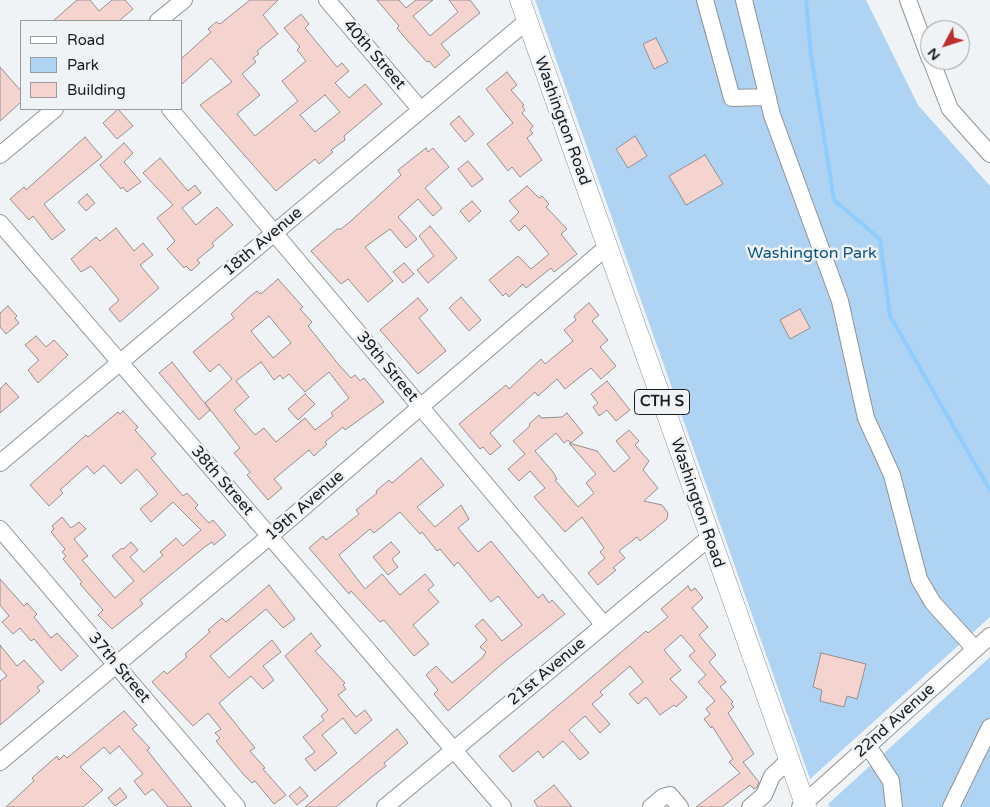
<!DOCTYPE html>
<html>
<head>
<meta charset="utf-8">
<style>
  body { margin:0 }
  #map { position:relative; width:990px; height:807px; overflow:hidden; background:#f0f3f6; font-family:"Varela Round",sans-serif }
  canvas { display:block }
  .legend { position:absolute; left:20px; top:20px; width:162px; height:90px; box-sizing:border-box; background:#f0f3f6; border:1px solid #9a9d9f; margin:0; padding:6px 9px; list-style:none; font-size:15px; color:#191b1c }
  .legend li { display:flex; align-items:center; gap:10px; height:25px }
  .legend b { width:25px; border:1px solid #9a9d9f }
  .north { position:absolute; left:920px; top:20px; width:50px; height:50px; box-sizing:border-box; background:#f0f3f6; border:1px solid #9a9d9f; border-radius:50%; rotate:230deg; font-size:14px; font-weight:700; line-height:20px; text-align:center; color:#191b1c }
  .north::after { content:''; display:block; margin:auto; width:18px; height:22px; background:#bd2e2d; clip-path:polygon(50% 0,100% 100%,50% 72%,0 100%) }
</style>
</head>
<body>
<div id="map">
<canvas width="990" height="807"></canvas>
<ul class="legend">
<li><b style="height:6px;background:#fff"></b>Road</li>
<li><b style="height:14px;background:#afd4f3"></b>Park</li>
<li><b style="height:14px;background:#f5d4d0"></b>Building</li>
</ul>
<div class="north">N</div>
</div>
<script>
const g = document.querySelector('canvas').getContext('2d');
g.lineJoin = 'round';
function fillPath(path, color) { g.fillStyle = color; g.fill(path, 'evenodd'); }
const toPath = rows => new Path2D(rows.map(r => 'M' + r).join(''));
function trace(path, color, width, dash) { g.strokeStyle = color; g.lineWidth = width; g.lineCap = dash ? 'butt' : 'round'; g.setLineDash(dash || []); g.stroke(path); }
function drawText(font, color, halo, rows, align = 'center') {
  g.font = font + ' "Varela Round",sans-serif'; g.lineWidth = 5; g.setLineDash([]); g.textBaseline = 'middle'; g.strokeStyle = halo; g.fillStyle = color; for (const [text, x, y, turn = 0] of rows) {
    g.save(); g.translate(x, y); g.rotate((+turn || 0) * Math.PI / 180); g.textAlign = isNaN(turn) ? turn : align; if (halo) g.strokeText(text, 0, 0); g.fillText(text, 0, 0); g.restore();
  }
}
const green = toPath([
  [535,0,866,0,918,105,990,186,990,617,810,779],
  [990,657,990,807,830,807,828,804]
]);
const stream = toPath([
  [806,0,811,55,834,200,880,239,890,316,990,490]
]);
const building = toPath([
  [77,0,90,0,99,11,112,0,125,0,133,9,119,21,53,21,77,0],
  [250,0,278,0,263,15,278,34,257,51,259,54,253,58,256,62,242,74,260,95,237,114,255,136,298,101,282,81,306,61,297,50,300,47,284,28,301,14,309,24,305,28,337,67,342,63,349,71,335,83,349,98,365,84,382,104,344,136,345,140,331,150,333,152,319,164,315,159,276,191,200,105,232,82,211,58,181,85,181,59,211,32,208,29,216,22,220,24,250,0],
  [325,95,340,112,315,132,300,115,325,95],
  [377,0,399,0,406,8,416,0,433,0,413,16,430,36,458,12,449,0,470,0,480,13,441,44,450,55,435,68,429,61,427,62,406,39,397,28,399,26,377,0],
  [656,38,668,62,654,69,643,44,656,38],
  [0,67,21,91,21,102,0,121,0,67],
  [507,72,517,85,511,90,524,105,522,106,525,110,522,113,533,126,530,130,533,133,527,138,542,160,520,177,512,167,508,171,487,144,513,123,486,89,507,72],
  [118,109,133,126,117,139,103,123,118,109],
  [459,116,474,134,465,142,450,124,459,116],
  [635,136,647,156,628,168,616,149,635,136],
  [85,137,102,157,44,204,65,230,52,240,33,216,29,220,10,199,24,187,26,190,85,137],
  [124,143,133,153,124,162,141,182,127,192,123,187,121,189,100,165,124,143],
  [426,148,428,152,433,148,449,167,425,188,442,208,433,216,418,199,398,217,417,239,406,248,390,229,365,247,393,281,368,302,348,279,341,284,311,251,337,229,341,229,352,220,401,175,398,170,426,148],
  [705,155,723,184,686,205,669,176,705,155],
  [160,158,188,191,195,185,201,193,182,208,196,225,217,207,233,225,212,243,214,246,197,260,200,263,191,271,186,266,184,268,167,249,175,241,157,218,173,205,143,173,160,158],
  [468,161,483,179,472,187,458,169,468,161],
  [527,186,539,198,542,196,549,204,546,207,567,229,561,234,577,254,554,272,551,268,526,288,523,284,509,297,506,293,503,296,489,280,518,256,531,269,549,254,525,225,519,231,510,221,519,212,509,201,527,186],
  [87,194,95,203,86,211,78,202,87,194],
  [472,201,481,211,469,222,460,211,472,201],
  [430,226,457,258,428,283,417,270,434,256,419,236,430,226],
  [116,228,134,251,143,243,153,255,140,265,159,288,120,322,109,309,119,300,91,266,81,272,71,259,96,237,100,241,116,228],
  [404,263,414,274,403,283,393,272,404,263],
  [278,279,303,307,300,309,312,322,308,326,339,365,351,378,355,375,360,381,364,378,384,402,345,430,343,427,325,442,327,444,314,456,309,450,274,479,282,488,268,500,247,475,250,472,234,453,240,448,205,403,232,379,219,364,210,372,193,352,234,318,231,314,247,299,257,291,260,294,262,293,278,279],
  [269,316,291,343,273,358,251,331,269,316],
  [261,362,274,380,280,375,283,379,289,374,305,392,329,372,349,398,331,413,333,416,315,430,305,418,276,442,264,428,255,435,234,410,249,397,236,381,261,362],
  [461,297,481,320,469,331,449,308,461,297],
  [418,298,428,310,419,318,446,351,418,374,380,330,418,298],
  [589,303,599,315,592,321,608,340,600,347,616,366,601,379,591,368,565,389,557,379,538,396,535,392,490,433,501,446,490,455,483,447,480,449,459,424,506,385,509,389,541,359,545,364,573,341,564,330,576,320,574,316,589,303],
  [8,306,17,316,15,318,19,323,6,334,0,327,0,313,8,306],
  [800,309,810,328,790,339,780,320,800,309],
  [36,336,46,347,54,340,68,355,38,383,28,370,39,360,25,345,36,336],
  [172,362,210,410,199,420,159,373,172,362],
  [607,381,630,410,616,421,607,410,599,416,593,407,598,403,591,394,607,381],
  [6,383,19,397,0,413,0,389,6,383],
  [305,394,315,404,298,420,288,409,305,394],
  [123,411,138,427,135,430,156,454,151,458,183,496,187,493,198,505,195,508,209,523,213,520,226,535,214,545,212,542,206,546,140,600,143,604,112,629,98,615,103,610,80,584,82,582,63,559,66,556,62,552,65,549,51,532,54,529,52,526,62,517,71,528,79,522,86,529,74,539,88,556,82,560,115,598,134,581,112,556,122,548,123,549,131,542,138,550,130,557,144,572,163,555,160,552,176,538,183,546,201,530,173,502,151,522,140,509,158,494,137,469,121,484,104,465,94,474,87,466,60,490,63,493,49,506,30,485,86,435,88,437,118,412,120,414,123,411],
  [567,413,583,433,571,443,568,440,564,443,556,433,535,451,553,472,557,479,555,480,578,507,594,493,586,483,596,474,569,443,597,451,614,472,630,458,616,441,629,430,639,441,635,445,649,461,643,470,658,488,644,501,662,505,668,513,667,519,655,529,640,541,637,537,619,551,625,558,613,568,616,570,598,585,588,573,605,558,600,552,604,548,582,517,565,532,534,497,545,488,530,471,519,481,508,469,525,454,513,441,530,426,529,424,539,415,541,418,562,417,567,413],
  [421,458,444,485,417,507,435,527,461,505,469,519,458,528,478,552,491,541,538,598,543,594,549,603,552,600,565,614,503,663,448,711,434,694,438,690,426,675,436,666,452,683,482,658,486,652,480,647,487,640,475,626,483,619,502,641,522,625,498,596,491,602,458,562,454,566,440,549,437,551,422,532,420,534,400,512,374,533,370,529,339,555,365,589,382,574,400,595,425,574,434,585,428,590,439,602,413,625,429,644,414,656,384,620,380,622,351,591,349,594,309,548,323,536,326,540,359,514,356,510,377,493,376,491,389,480,392,483,421,458],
  [391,542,400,552,392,559,398,567,388,575,373,557,391,542],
  [0,579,24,606,27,603,37,614,34,617,51,638,57,633,78,656,61,671,34,639,31,641,20,628,13,634,2,622,9,616,0,605,0,579],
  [269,585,295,619,283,628,266,609,210,656,229,678,272,640,281,652,263,666,274,680,263,689,251,676,219,703,255,748,250,751,265,768,263,769,286,795,274,804,255,781,252,783,244,775,216,741,220,738,215,733,221,729,208,713,193,726,152,682,164,671,167,674,187,657,185,654,210,632,208,630,222,618,226,622,269,585],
  [688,586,691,591,695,588,703,598,692,608,708,627,699,635,716,655,709,662,726,682,720,687,733,702,731,704,734,707,728,713,754,754,743,762,759,782,757,787,754,789,750,785,722,807,696,807,740,773,729,762,733,759,712,726,711,728,704,719,710,714,706,709,715,701,698,682,706,675,689,656,695,651,681,635,664,650,681,670,670,679,687,697,676,707,674,705,660,715,646,697,638,704,629,694,643,682,630,666,600,692,603,695,592,704,610,724,600,733,585,716,569,730,589,753,580,760,563,741,543,758,538,751,513,772,499,756,646,631,648,633,668,617,661,609,688,586],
  [311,633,321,646,315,651,345,683,343,685,346,689,338,695,356,717,365,710,372,720,355,734,343,718,322,735,337,753,315,771,305,759,315,752,303,737,324,720,321,716,328,710,285,656,311,633],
  [0,645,17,666,24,660,44,682,37,687,40,691,0,725,0,681,7,676,0,668,0,645],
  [821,653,866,664,857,699,847,696,844,707,820,701,822,690,813,687,821,653],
  [124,711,137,725,132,729,150,748,147,750,192,807,168,807,153,789,145,795,134,781,143,774,119,746,110,754,104,747,80,767,103,790,83,807,6,807,34,781,32,778,57,756,59,760,64,755,67,758,124,711],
  [397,729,408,743,384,763,386,766,373,776,336,807,305,807,397,729],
  [554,785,572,807,538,807,534,801,554,785],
  [300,787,308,796,297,805,289,796,300,787],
  [120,788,127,797,115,806,108,798,120,788]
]);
const minor = toPath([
  [327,0,421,110],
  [705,0,732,98,768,97],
  [744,0,772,115,840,301,866,418,892,475,919,579,933,603,975,649],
  [908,0,930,59],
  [158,21,184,0],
  [931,60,950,109,990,154],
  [170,109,604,625],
  [0,155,55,109],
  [0,223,503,807],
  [0,463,527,21],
  [0,529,237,807],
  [868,746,891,781,894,807],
  [0,762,270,536,608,246],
  [385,807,709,538],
  [651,807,663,797,670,795,680,807],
  [750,807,764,795,772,776,789,760],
  [800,807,990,636],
  [951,807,990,727]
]);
const major = toPath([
  [520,0,806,807]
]);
const shields = [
  [662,402,55]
];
const shieldNames = [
  ["CTH S",662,402]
];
const streetNames = [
  ["40th Street",374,55,49],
  ["Washington Road",562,121,70],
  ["18th Avenue",263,242,-40],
  ["39th Street",387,367,50],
  ["38th Street",222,481,49],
  ["Washington Road",697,503,71],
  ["19th Avenue",305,506,-41],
  ["37th Street",119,668,50],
  ["21st Avenue",547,672,-40],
  ["22nd Avenue",895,721,-42]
];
const parkNames = [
  ["Washington Park",812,254]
];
fillPath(green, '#afd4f3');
trace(stream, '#90ccfc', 4);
fillPath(building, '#f5d4d0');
trace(building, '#94908f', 1);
trace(minor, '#909395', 18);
trace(major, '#909395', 21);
trace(minor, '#fff', 16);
trace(major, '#fff', 20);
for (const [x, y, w] of shields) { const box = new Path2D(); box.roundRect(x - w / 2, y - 12.5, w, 25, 4); g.fillStyle = '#f0f3f6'; g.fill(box); trace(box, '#191b1c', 1); }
drawText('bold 15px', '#191b1c', null, shieldNames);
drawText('16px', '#191b1c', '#f0f3f6', streetNames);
drawText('16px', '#0b537f', '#f0f3f6', parkNames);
</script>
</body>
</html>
